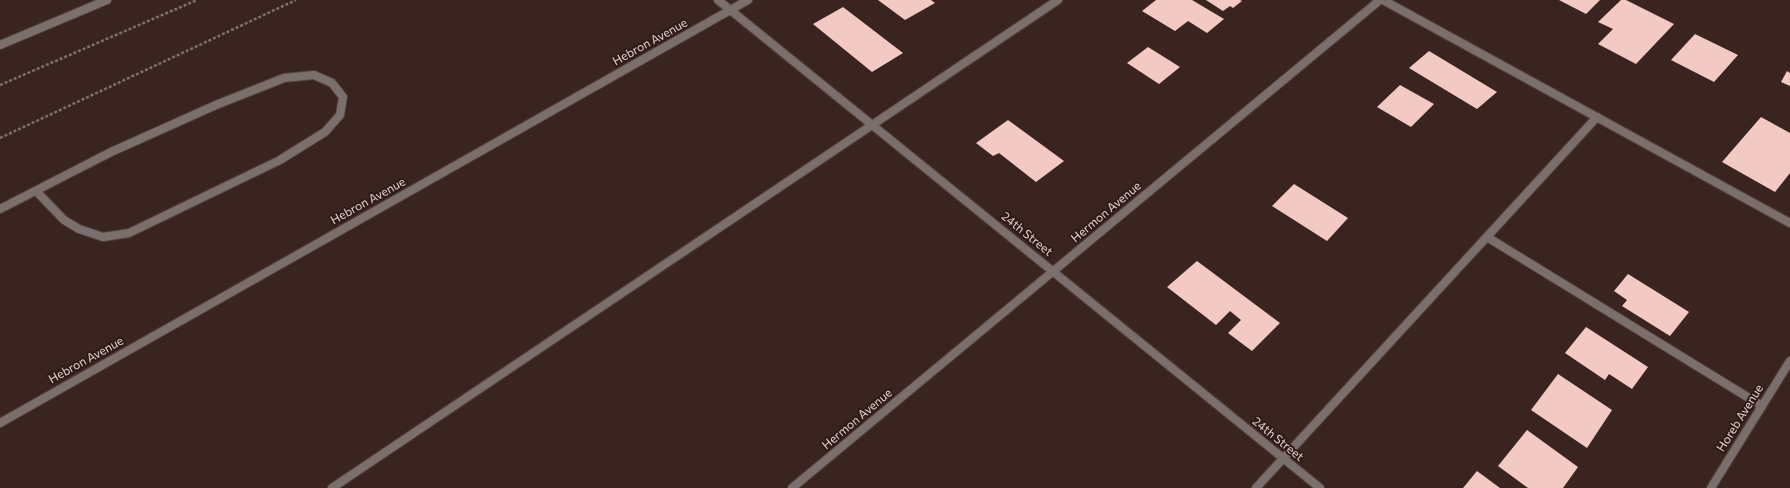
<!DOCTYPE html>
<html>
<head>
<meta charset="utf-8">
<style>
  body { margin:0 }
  canvas { display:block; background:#3a2420 }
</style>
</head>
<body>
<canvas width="1790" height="488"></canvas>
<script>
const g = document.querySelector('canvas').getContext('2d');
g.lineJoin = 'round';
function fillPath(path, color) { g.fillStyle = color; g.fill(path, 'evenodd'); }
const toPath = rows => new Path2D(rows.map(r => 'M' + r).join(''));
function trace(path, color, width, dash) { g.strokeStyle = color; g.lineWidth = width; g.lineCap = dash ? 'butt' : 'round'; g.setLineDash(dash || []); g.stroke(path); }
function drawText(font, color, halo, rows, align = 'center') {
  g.font = font + ' Commissioner,sans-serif'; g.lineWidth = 4; g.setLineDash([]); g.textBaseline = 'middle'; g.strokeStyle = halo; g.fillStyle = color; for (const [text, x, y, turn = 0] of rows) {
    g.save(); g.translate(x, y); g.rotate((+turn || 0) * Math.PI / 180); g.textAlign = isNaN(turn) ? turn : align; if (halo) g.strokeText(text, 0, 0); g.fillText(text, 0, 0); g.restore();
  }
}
const building = toPath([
  [878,0,931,0,935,3,905,20],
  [1156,0,1192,0,1224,19,1207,33,1188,21,1175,31,1142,11],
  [1206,0,1240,0,1242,1,1233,8,1230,6,1223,11],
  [1559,0,1600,0,1586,14],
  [1621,0,1626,0,1674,24,1636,64,1598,44,1613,29,1598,22],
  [843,7,903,53,872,72,813,24],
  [1695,34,1738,55,1714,82,1671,60],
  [1148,47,1180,67,1159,84,1127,63],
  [1429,51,1497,92,1477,109,1409,68],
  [1787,71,1790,73,1790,86,1781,82],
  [1400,85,1434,104,1411,127,1377,107],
  [1761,117,1790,133,1790,173,1775,192,1722,162],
  [1008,120,1064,161,1036,182,999,153,993,156,976,143],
  [1294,184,1348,218,1327,241,1272,206],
  [1197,261,1280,323,1252,351,1228,333,1241,320,1230,311,1216,325,1167,287],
  [1628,274,1689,312,1670,336,1622,306,1627,300,1614,291],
  [1586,327,1648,367,1632,389,1609,374,1605,380,1565,353],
  [1558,374,1612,410,1587,448,1531,410],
  [1527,430,1578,467,1563,488,1528,488,1498,466],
  [1477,471,1500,488,1463,488]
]);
const path = toPath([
  [0,85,197,0],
  [0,138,296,0]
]);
const service = toPath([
  [1383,0,1790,223],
  [0,209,111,152,216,105,284,78,314,75,332,83,343,97,340,115,325,132,280,160,129,233,103,237,79,229,64,220,36,191],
  [1487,237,1762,406],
  [332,488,1058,0],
  [1256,488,1597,117]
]);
const minor = toPath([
  [718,0,1320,488],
  [0,423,748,0],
  [792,488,1380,0],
  [1711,488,1790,361]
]);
const tertiary = toPath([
  [0,45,107,0]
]);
const streetNames = [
  ["Hebron Avenue",650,42,-29],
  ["Hebron Avenue",368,201,-29],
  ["Hermon Avenue",1106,212,-40],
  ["24th Street",1027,234,39],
  ["Hebron Avenue",86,360,-29],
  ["Horeb Avenue",1740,418,-58],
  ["Hermon Avenue",857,419,-40],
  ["24th Street",1278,439,39]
];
fillPath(building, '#f3cac3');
trace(service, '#55403c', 10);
trace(minor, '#55403c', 10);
trace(tertiary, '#55403c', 10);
trace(path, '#816e6b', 2.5, [3, 2]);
trace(service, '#7b6f6d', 8);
trace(minor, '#7b6f6d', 8);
trace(tertiary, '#7b6f6d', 8);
drawText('12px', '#e2d3d0', '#2f1a17', streetNames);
</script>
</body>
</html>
